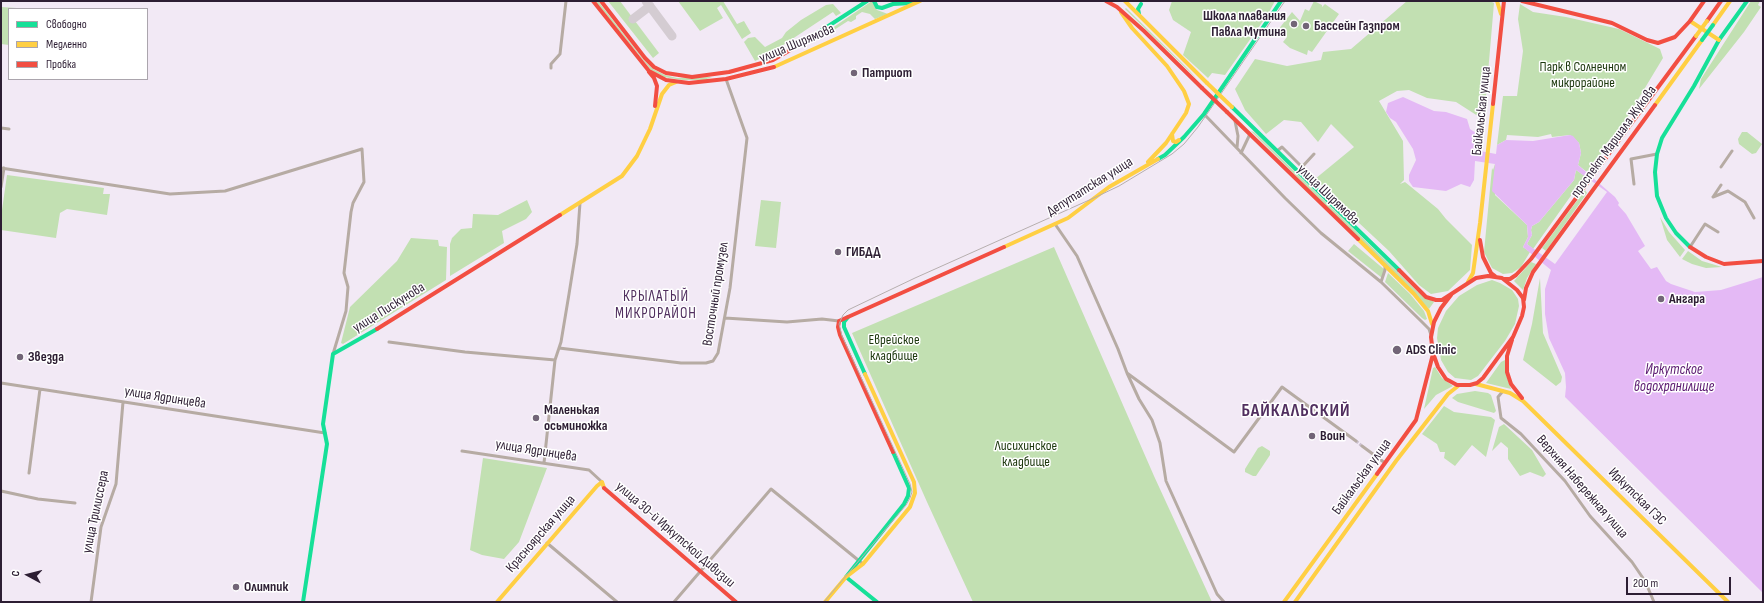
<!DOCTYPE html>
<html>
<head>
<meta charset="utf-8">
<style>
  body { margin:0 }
  #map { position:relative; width:1764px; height:603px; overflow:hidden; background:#f2e9f5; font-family:"Sofia Sans Condensed",sans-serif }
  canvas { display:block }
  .frame { position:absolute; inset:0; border:2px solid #2d1e33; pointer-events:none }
  .legend { position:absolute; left:8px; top:8px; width:140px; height:72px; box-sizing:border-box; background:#fff; border:1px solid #aba5ad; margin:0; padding:5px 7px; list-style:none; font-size:12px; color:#2d1e33 }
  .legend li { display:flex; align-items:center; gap:8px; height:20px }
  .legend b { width:20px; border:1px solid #aba5ad }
  .north { position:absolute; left:8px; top:555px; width:40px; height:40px; -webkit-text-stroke:3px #fff; paint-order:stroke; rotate:277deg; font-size:11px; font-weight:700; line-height:16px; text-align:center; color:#2d1e33 }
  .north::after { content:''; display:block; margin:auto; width:14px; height:18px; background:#2d1e33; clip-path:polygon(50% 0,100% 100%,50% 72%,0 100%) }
  .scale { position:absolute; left:1626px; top:577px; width:105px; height:18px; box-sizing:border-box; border:2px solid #2d1e33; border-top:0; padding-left:5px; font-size:12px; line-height:14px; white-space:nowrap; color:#2d1e33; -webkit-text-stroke:3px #fff; paint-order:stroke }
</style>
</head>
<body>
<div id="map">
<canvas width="1764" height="603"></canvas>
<div class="frame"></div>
<ul class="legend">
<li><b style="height:5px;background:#16e098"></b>Свободно</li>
<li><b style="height:5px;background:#ffcf43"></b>Медленно</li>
<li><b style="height:5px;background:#f24e42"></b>Пробка</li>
</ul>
<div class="north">С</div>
<div class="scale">200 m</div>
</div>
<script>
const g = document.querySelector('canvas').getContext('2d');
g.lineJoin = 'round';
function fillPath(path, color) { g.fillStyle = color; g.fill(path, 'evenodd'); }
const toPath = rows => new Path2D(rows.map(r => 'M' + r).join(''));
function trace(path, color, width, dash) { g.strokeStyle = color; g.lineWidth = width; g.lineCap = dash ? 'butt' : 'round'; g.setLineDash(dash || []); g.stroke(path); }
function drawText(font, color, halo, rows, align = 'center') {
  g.font = font + ' "Sofia Sans Condensed",sans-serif'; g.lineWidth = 3; g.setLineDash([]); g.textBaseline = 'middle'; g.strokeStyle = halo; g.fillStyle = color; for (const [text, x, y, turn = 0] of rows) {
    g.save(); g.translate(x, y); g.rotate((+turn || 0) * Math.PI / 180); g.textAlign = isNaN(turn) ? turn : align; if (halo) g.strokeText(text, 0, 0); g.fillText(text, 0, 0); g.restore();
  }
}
const green = toPath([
  [595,1,598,1,643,59,653,69,665,75,677,78,712,77,704,80,682,80,664,77,651,70],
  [608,1,620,1,659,53,653,58],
  [678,1,723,1,737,24,744,21,751,33,742,39,721,5,717,8,723,18,700,31],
  [872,1,877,10,888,14,875,19,870,14,862,12,856,16,856,19,851,22,848,21,820,39,819,37],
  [1172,1,1275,1,1268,14,1225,75,1212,73,1208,78,1183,55,1191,32,1173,20,1169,10],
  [1314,1,1322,5,1322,7,1325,4,1339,14,1312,52,1308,50,1307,55,1290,48,1283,42,1287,37,1278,30,1292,12,1300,21,1305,9,1309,11],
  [1407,1,1490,1,1494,3,1485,108,1481,118,1456,102,1427,98,1409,90,1397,91,1379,101,1403,141,1404,180,1400,184,1405,182,1438,209,1446,219,1472,245,1470,270,1448,291,1431,294,1419,285,1389,251,1343,208,1346,207,1315,179,1354,147,1331,124,1318,142,1301,122,1284,120,1266,134,1245,110,1235,89,1255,59,1287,66,1321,60,1323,52,1351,49],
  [1751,1,1760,1,1758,5,1761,7,1744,32,1699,89,1701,79],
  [833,4,841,13,836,16,833,12,768,55,755,61,744,42,748,38,755,37,765,47,782,38,786,32,801,20,826,5],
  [1520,4,1533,12,1566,17,1619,29,1660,49,1663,58,1622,126,1605,145,1599,159,1593,165,1588,173,1578,165,1581,153,1579,143,1570,135,1552,137,1551,134,1538,137,1507,135,1506,140,1497,145,1503,96,1517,96,1523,51,1518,19],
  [1,7,32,9,9,9,9,45,1,44],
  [1126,8,1187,68,1197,79,1125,9],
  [1251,131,1254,132,1418,292,1434,302,1429,309],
  [1742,132,1747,132,1762,144,1756,153,1752,154,1739,144,1738,139],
  [1495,164,1495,195,1527,225,1528,237,1523,247,1530,252,1521,267,1512,273,1503,274,1492,268,1484,252,1492,168,1493,170],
  [1576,170,1585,176,1533,249,1527,244,1532,235,1531,230,1532,226,1539,222,1574,180],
  [7,175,104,188,103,194,110,194,107,215,67,209,60,213,56,238,1,230,1,217],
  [1585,190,1587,193,1546,251,1542,248],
  [527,200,532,212,526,219,502,231,504,243,450,276,450,244,452,238,461,229,472,228,473,214,498,215],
  [761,200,781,202,776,248,755,246],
  [1660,217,1669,232,1685,250,1680,257,1667,240],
  [411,238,438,240,439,246,447,247,446,280,343,344,341,343,350,307,397,261],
  [1354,244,1385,270,1382,278,1348,251],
  [1054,247,1154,476,1212,602,973,602,927,502,852,333],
  [1688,251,1702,261,1722,267,1706,268,1692,264,1682,259],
  [1531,262,1536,264,1527,278,1523,290,1514,281],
  [1388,273,1410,294,1424,311,1427,319,1425,320,1422,318,1385,282],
  [1540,278,1543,333,1562,377,1561,382,1556,386,1523,360,1532,324],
  [1492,280,1500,283,1512,290,1518,299,1519,306,1515,324,1505,341,1478,376,1471,380,1455,378,1448,372,1441,360,1437,338,1438,328,1446,311,1459,296,1477,285],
  [1505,360,1506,374,1511,389,1486,383,1501,362],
  [1435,367,1442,378,1453,386,1436,395,1424,409,1433,368],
  [1475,391,1488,393,1491,395,1496,411,1494,413,1458,402,1452,398,1457,394],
  [1444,406,1454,412,1491,417,1495,420,1486,457,1472,445,1455,466,1444,458,1445,452,1440,452,1437,444,1422,434],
  [1504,424,1532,450,1546,474,1543,477,1530,472,1520,476,1508,459,1508,448,1501,442,1492,451,1499,427],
  [1262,446,1270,451,1270,455,1256,476,1253,476,1245,472,1245,469,1258,448],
  [483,458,547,468,519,542,504,559,482,555,470,550]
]);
const water = toPath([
  [1403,97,1434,111,1446,112,1467,119,1470,129,1476,133,1475,150,1496,154,1497,145,1506,140,1533,141,1570,135,1573,136,1579,143,1581,153,1578,165,1615,197,1619,203,1618,205,1626,214,1645,246,1638,251,1651,269,1657,267,1666,281,1671,284,1695,292,1721,290,1763,277,1763,593,1565,397,1566,387,1565,373,1549,338,1545,314,1545,289,1551,270,1523,247,1528,237,1527,225,1492,191,1495,164,1475,161,1474,180,1470,187,1461,184,1446,191,1413,187,1409,181,1409,175,1416,160,1413,149,1396,122,1390,118,1386,112,1388,103],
  [1576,170,1607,192,1555,264,1527,244,1532,235,1531,230,1532,226,1539,222,1574,180]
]);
const taxiway = toPath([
  [646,1,672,36],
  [633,19,650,6]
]);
const streetTunnel = toPath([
  [1356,441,1362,446]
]);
const street = toPath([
  [551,68,551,64,560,54,566,1],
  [1204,114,1285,198,1321,233,1381,282,1421,321,1429,329,1431,335],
  [1235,121,1238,136,1237,148],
  [1,128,9,129],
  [1277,151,1282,147,1302,167,1314,154],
  [1241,153,1250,134],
  [1721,167,1732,151],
  [1,168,170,194,225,191,362,149,364,182,353,203,351,212,344,273,348,287,346,311,333,354],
  [1634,184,1631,159,1657,154],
  [1,187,4,168],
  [1713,197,1728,191,1745,202,1754,218],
  [1713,197,1721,185],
  [1055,224,1077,256,1118,349,1127,373,1139,399,1152,420,1160,443,1166,481,1217,594,1224,602],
  [1690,247,1705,224,1718,232],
  [1381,282,1385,270,1385,265],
  [725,318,787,322,822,319,839,321],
  [389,342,465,352,555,360],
  [559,348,681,363,706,363,713,361,718,353,730,288,747,138,726,79],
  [1127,373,1234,452,1282,387,1356,441],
  [1,383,325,433],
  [1503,391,1498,397,1501,418,1521,434,1565,481,1590,516,1632,562,1645,581,1654,602],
  [1362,446,1385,463],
  [462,451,589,470,602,482],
  [544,463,555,360,561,342,569,294,577,244,580,203],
  [29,473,40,389],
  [1,491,38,499,75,503],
  [547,543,617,602],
  [91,602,101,527,116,484,123,402],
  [674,602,771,489,863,564]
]);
const fast = toPath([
  [874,1,877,7,882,8,893,4,912,3],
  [1139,14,1138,9,1141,4],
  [799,45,867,1],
  [1232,107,1399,270],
  [1158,159,1165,155,1184,137,1204,114,1281,1],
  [1690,247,1676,233,1666,218,1657,196,1655,172,1657,154,1662,138,1694,86,1719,40,1747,1],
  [848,317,844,322,844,327,865,374],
  [846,577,904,504,908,496,909,488,893,452],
  [846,577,877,602],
  [303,602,327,444,323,424,333,354,377,329]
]);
const slow = toPath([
  [1125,1,1207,83],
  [1497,1,1501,14],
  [1121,12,1132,28,1167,66,1184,91,1189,104,1186,113,1166,143,1148,162],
  [1690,21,1719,40],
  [1713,25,1730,1],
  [774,67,920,1],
  [1655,105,1702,40],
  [1172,134,1173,141,1176,142,1179,140],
  [560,215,622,176,637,156,650,129,662,94,669,85,676,82],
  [1358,239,1414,294,1428,311,1432,324],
  [1004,247,1068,218,1109,187,1158,159],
  [1468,282,1473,273,1480,223,1493,104],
  [1476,384,1510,393,1523,401,1728,602],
  [497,602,597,486,602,482,604,488],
  [825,602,846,577,863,564,910,507,915,493,914,482,865,374],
  [1284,602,1377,474],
  [1295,602,1396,461,1448,394,1458,386]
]);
const jam = toPath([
  [593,1,649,71,666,80,689,83,726,79,774,67],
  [601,1,645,58,654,67,666,73,692,77,729,72,773,60,799,45],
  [1106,1,1117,7,1144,31,1202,88],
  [1522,1,1612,23,1647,40,1658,43,1675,37,1690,21,1704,1],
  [1707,21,1721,1],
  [649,72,654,78,657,86,655,106],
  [1493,104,1504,1],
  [1227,112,1358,239],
  [1480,240,1483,257,1491,273,1495,276],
  [1690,247,1706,257,1724,264,1763,261],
  [1399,270,1426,297,1436,300,1442,300,1476,278,1488,276,1502,278,1517,290,1523,298,1524,307,1522,316,1513,337,1483,378,1477,383,1470,385,1457,385,1446,379,1438,367,1433,353,1431,337,1434,322,1441,308,1451,295],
  [1504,279,1510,279,1516,275,1531,259,1696,36],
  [1524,300,1526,288,1533,272,1655,105],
  [377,329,560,215],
  [1512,340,1507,356,1507,372,1511,384,1522,398],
  [893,452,840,335,838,327,839,321,1004,247],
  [1377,474,1416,420,1433,354],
  [604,488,736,602]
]);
const tram = toPath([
  [824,602,906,505,910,498,912,492,910,484,842,336,839,324,843,315,848,310,915,278,1096,197,1119,186,1172,154,1184,144,1198,127,1285,1]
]);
const fastBridge = toPath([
  [1702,40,1713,25]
]);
const slowBridge = toPath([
  [1696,36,1707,21],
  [1207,83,1232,107]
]);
const jamBridge = toPath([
  [1202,88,1227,112]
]);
const markers = [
  [1294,24,4,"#726577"],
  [1306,26,4,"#726577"],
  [854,73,4,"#726577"],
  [838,252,4,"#726577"],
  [1661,299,4,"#726577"],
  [1397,350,5,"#726577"],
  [20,357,4,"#726577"],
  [536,418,4,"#726577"],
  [1312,436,4,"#726577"],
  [236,587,4,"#726577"]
];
const poiNames = [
  ["Школа плавания",1286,16,"right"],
  ["Павла Мутина",1286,32,"right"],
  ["Бассейн Газпром",1314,26],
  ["Патриот",862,73],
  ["ГИБДД",846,252],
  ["Ангара",1669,299],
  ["ADS Clinic",1406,350],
  ["Звезда",28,357],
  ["Маленькая",544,410],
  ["осьминожка",544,426],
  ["Воин",1320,436],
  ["Олимпик",244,587]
];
const streetNames = [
  ["улица Ширямова",797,44,-23],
  ["Байкальская улица",1482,111,-84],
  ["проспект Маршала Жукова",1614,142,-54],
  ["Депутатская улица",1090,187,-32],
  ["улица Ширямова",1328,195,44],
  ["Восточный промузел",716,294,-81],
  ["улица Пискунова",389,308,-32],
  ["улица Ядринцева",165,398,9],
  ["улица Ядринцева",536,451,9],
  ["Байкальская улица",1362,477,-54],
  ["Верхняя Набережная улица",1582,487,49],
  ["Иркутская ГЭС",1637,497,45],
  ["улица Трилиссера",96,512,-78],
  ["Красноярская улица",541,534,-49],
  ["улица 30-й Иркутской Дивизии",675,535,41]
];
const parkNames = [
  ["Парк в Солнечном",1583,67],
  ["микрорайоне",1583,83],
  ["Еврейское",894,340],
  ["кладбище",894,356],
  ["Лисихинское",1026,446],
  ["кладбище",1026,462]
];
const neighbourhoodNames = [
  ["КРЫЛАТЫЙ",656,297],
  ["МИКРОРАЙОН",656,314]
];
const waterNames = [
  ["Иркутское",1674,370],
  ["водохранилище",1674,387]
];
const districtNames = [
  ["БАЙКАЛЬСКИЙ",1296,411]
];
fillPath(green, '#c2e0b2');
fillPath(water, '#e4b9f5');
trace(taxiway, '#d4ccd2', 9);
trace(streetTunnel, '#cbc0ce', 3, [3, 1.5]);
trace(street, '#b6aba3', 3);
trace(fast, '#16e098', 4);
trace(slow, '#ffcf43', 4);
trace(jam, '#f24e42', 4);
trace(tram, '#b6aeae', 1);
trace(fastBridge, '#16e098', 4);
trace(slowBridge, '#ffcf43', 4);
trace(jamBridge, '#f24e42', 4);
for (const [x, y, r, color] of markers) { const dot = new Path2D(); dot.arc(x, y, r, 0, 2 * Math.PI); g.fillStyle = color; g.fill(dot); trace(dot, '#fff', 1.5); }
drawText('bold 14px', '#2d1e33', '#fff', poiNames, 'left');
drawText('14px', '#2d1e33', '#fff', streetNames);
drawText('14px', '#1d380e', '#fff', parkNames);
g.letterSpacing = '1px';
drawText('15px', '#512f5f', '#fff', neighbourhoodNames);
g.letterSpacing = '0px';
drawText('italic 15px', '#5a1870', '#fff', waterNames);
g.letterSpacing = '1px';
drawText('bold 18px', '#512f5f', '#fff', districtNames);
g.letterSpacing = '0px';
</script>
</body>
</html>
